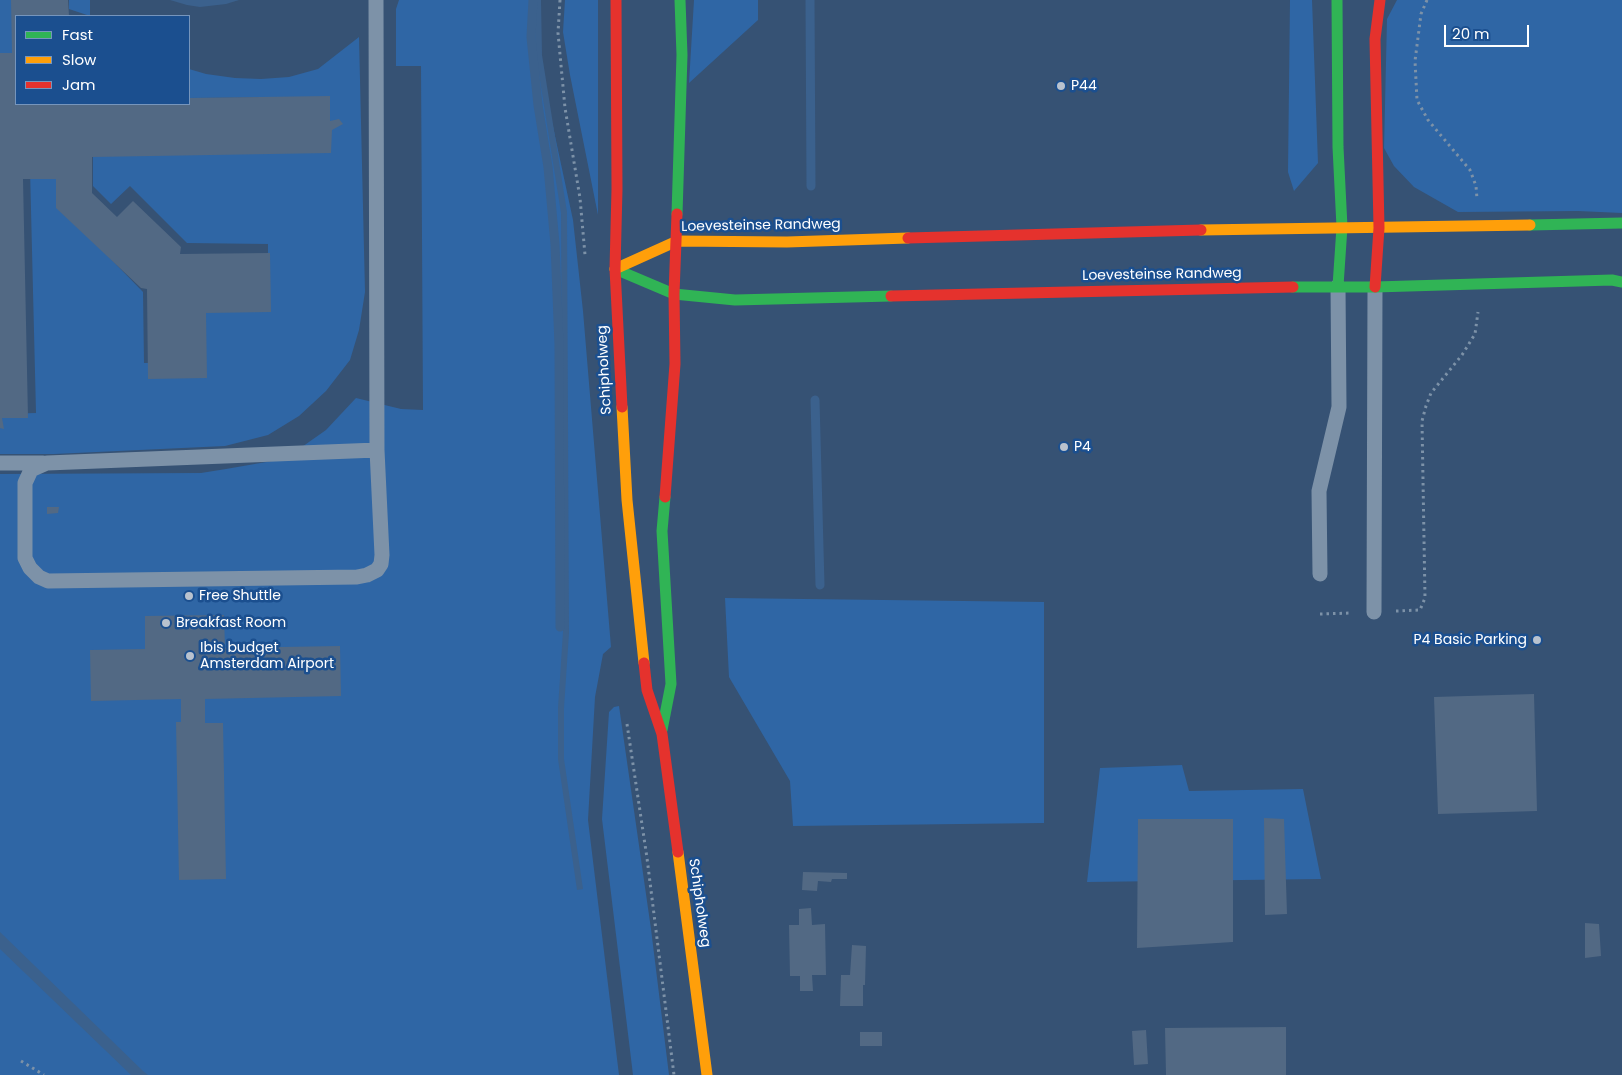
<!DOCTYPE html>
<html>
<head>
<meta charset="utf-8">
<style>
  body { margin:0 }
  #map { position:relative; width:1622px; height:1075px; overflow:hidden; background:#365274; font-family:Poppins,sans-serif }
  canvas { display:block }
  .legend { position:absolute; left:15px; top:15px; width:175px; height:90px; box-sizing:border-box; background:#1b4f8f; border:1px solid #7695bc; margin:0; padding:6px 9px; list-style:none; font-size:15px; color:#fff }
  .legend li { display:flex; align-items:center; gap:10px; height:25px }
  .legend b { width:25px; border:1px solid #7695bc }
  .scale { position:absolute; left:1444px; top:25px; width:85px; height:22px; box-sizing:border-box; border:2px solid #fff; border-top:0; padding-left:6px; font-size:15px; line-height:18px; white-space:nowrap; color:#fff; -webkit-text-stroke:4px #1b4f8f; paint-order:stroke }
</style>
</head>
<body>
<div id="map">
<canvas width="1622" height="1075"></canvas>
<ul class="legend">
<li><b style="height:6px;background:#30b455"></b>Fast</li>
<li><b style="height:6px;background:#ff9f0a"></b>Slow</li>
<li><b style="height:6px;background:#e5322d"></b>Jam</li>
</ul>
<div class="scale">20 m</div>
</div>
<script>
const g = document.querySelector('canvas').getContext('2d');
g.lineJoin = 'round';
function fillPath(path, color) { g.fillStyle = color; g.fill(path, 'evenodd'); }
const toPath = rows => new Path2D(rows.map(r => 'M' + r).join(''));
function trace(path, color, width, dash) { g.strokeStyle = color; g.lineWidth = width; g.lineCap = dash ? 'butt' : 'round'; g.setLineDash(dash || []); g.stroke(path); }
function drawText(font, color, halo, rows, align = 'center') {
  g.font = font + ' Poppins,sans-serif'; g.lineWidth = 5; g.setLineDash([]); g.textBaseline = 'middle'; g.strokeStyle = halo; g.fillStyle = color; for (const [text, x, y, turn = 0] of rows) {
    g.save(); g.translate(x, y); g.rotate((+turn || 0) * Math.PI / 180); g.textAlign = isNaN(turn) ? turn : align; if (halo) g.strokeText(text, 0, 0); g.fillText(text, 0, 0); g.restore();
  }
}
const green = toPath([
  [0,0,17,0,16,54,0,54],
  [69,0,90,0,90,16,69,9],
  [399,0,538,0,543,80,573,220,583,311,611,647,603,654,595,697,588,820,619,1075,0,1075,0,474,201,473,226,469,272,461,299,449,326,430,356,398,401,409,423,410,421,66,396,66,396,9],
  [565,0,598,0,598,215,570,75,563,32],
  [694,0,758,0,758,20,689,83],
  [1290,0,1312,0,1318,163,1294,191,1288,172],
  [1397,0,1622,0,1622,213,1578,211,1458,212,1414,187,1394,166,1384,148,1387,19],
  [359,37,365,292,359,330,350,360,326,391,299,416,268,435,225,446,54,454,0,454,0,414,36,413,30,169,58,169,58,205,143,292,144,363,200,363,201,303,268,303,268,244,187,243,130,186,111,204,93,186,93,145,326,97,189,98,189,69,206,74,235,78,261,79,289,77,318,69],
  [725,598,1044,602,1044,823,793,826,790,781,729,677],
  [619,706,651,929,669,1075,633,1075,602,819,609,712,614,707],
  [1182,765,1189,791,1303,789,1321,879,1087,882,1100,768]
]);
const water = toPath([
  [170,0,239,0,226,4,200,7,187,5],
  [534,0,541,0,542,55,567,212,569,633,564,708,564,759,583,889,577,890,558,759,558,708,563,632,561,213,536,55],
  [0,932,143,1071,148,1075,131,1075,0,949]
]);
const stream = toPath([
  [533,0,531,37,538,105,548,167,555,244,559,345,560,627],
  [810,0,811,186],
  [815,400,820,585]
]);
const building = toPath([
  [11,0,68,0,69,16,16,16,16,104,189,104,189,98,330,96,330,121,339,119,343,124,332,130,331,153,92,157,92,193,117,217,133,201,181,247,180,254,270,253,271,312,206,313,207,378,148,379,147,289,141,288,56,208,56,179,23,179,28,418,2,418,4,429,0,428,0,53,12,53],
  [47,507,59,507,58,513,47,514],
  [224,615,225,648,340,646,341,696,205,699,205,723,223,723,226,879,179,880,176,722,181,722,181,699,91,701,90,650,145,649,145,616],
  [1534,694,1537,811,1438,814,1434,697],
  [1264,818,1284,819,1287,914,1265,915],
  [1138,819,1233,819,1233,942,1137,948],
  [803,872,847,873,847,879,832,879,831,882,818,881,817,891,802,890],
  [811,908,812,925,825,924,826,975,812,975,813,991,800,991,800,976,790,976,789,925,799,925,799,909],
  [1585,923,1599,924,1601,956,1585,958],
  [852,945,866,946,865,985,863,985,863,1006,840,1006,841,975,850,975],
  [1286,1027,1286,1075,1166,1075,1165,1028],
  [1146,1030,1148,1064,1134,1065,1132,1031],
  [860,1032,882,1032,882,1046,860,1046]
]);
const path = toPath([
  [560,0,558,33,565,108,580,198,585,255],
  [1427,0,1421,14,1415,61,1417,100,1428,120,1470,170,1476,186,1477,199],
  [1396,611,1420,610,1425,598,1422,421,1426,406,1431,393,1462,355,1475,334,1478,312],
  [1320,614,1352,613],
  [627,724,647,858,674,1075],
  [21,1061,44,1075]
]);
const lane = toPath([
  [376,0,377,450,382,555,381,564,377,570,367,575,357,577,48,581,39,577,30,568,25,558,25,483,31,470,47,463,377,450],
  [0,463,43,463],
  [1320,574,1319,491,1339,407,1338,286],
  [1374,612,1375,287]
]);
const fast = toPath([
  [1337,0,1338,147,1342,227,1338,286],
  [677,214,682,55,680,0],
  [1530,225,1622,223],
  [615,269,674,294,735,300,891,296],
  [1293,287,1375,287,1612,280,1622,282],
  [662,730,671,684,662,531,665,497]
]);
const slow = toPath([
  [1201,230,1530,225],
  [615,269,677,241,787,242,908,238],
  [622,407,627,500,644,663],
  [678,852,707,1075]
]);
const jam = toPath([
  [616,0,617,189,615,269,622,407],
  [908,238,1201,230],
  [1375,287,1379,228,1375,39,1380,0],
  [891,296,1293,287],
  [665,497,675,364,674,294,677,214],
  [644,663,647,690,662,734,678,852]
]);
const markers = [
  [1061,86,5,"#b9c2ce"],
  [1064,447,5,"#b9c2ce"],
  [189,596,5,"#b9c2ce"],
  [166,623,5,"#b9c2ce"],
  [1537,640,5,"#b9c2ce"],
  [190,656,5,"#b9c2ce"]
];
const poiNames = [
  ["P44",1071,86],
  ["P4",1074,447],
  ["Free Shuttle",199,596],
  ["Breakfast Room",176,623],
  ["P4 Basic Parking",1527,640,"right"],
  ["Ibis budget",200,648],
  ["Amsterdam Airport",200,664]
];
const streetNames = [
  ["Loevesteinse Randweg",761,226,-1],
  ["Loevesteinse Randweg",1162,275,-1],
  ["Schipholweg",605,370,-93],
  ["Schipholweg",699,903,82]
];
fillPath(green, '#2f66a5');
fillPath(water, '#3b618d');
trace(stream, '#3b618d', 9);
fillPath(building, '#526984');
trace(path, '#7d92a8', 3, [2.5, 4]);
trace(lane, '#7d92a8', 15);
trace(fast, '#30b455', 11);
trace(slow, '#ff9f0a', 11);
trace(jam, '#e5322d', 11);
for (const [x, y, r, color] of markers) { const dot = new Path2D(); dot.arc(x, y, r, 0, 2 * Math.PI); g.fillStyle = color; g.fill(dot); trace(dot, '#1b4f8f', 2); }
drawText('14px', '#fff', '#1b4f8f', poiNames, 'left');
drawText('14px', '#fff', '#1b4f8f', streetNames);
</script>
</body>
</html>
